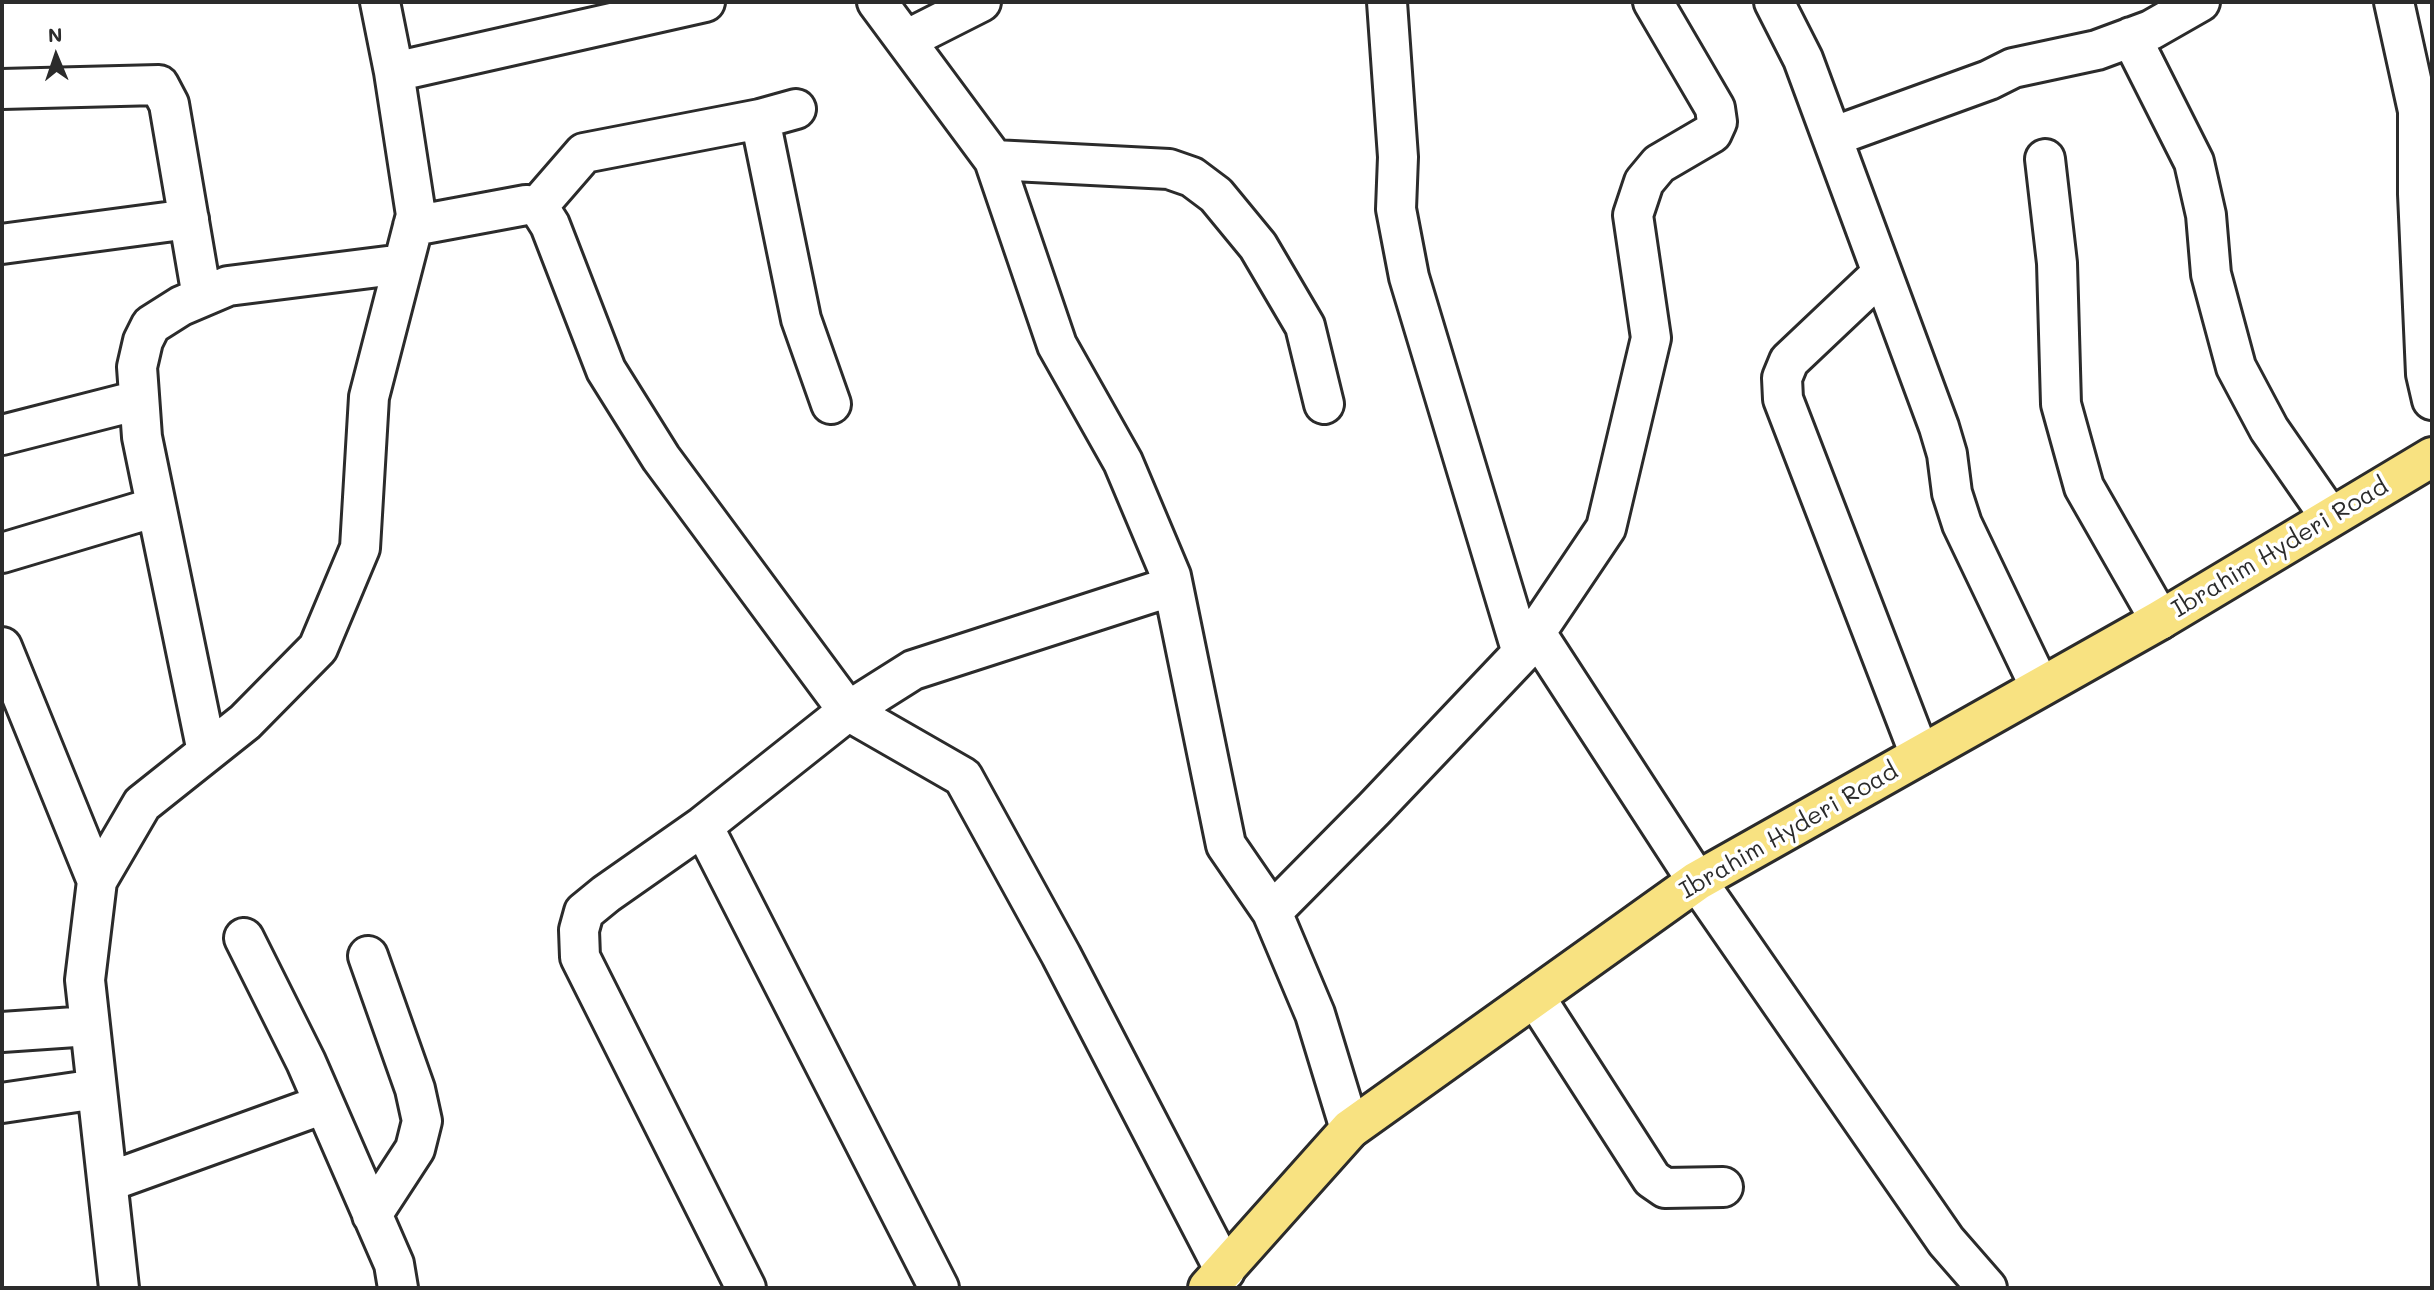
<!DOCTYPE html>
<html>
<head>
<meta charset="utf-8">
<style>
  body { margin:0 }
  #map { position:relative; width:2434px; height:1290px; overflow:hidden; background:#fff; font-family:Mali,sans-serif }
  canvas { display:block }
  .frame { position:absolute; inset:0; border:4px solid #2b2b2b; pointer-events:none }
  .north { position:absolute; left:21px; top:21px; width:70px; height:70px; -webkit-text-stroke:5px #fff; paint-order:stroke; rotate:358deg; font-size:19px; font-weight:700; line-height:28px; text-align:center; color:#2b2b2b }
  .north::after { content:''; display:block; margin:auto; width:24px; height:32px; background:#2b2b2b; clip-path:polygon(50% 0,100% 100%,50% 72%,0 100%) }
</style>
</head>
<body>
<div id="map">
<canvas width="2434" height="1290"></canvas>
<div class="frame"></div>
<div class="north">N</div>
</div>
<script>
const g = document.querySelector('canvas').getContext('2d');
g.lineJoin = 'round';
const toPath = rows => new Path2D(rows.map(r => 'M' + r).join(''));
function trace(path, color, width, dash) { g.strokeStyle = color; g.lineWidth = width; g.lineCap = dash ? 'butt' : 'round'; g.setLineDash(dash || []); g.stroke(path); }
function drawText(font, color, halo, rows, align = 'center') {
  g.font = font + ' Mali,sans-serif'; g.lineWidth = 7; g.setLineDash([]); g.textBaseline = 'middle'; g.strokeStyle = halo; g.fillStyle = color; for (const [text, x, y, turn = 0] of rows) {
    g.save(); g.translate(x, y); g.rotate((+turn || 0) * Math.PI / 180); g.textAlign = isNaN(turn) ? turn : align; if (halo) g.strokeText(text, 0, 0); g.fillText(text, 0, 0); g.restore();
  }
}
const minor = toPath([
  [877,2,994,160,1057,345,1123,462,1171,576,1226,845,1272,912],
  [1387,2,1398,157,1396,209,1409,277,1522,653],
  [1774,2,1803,59,1939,427,1947,454,1952,493,1962,524,2040,687],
  [2394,2,2418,111,2418,194,2426,374,2432,400],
  [2131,37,2194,162,2206,215,2211,274,2236,367,2269,429,2330,517],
  [906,40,981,2],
  [394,72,705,2],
  [2,89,159,85,169,104,202,297],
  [760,119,801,319,831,404],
  [1832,137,1989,80,2013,68,2097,50,2151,30,2200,2],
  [2045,159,2057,263,2061,404,2084,487,2160,620],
  [994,160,1169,169,1192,177,1216,195,1258,246,1305,326,1324,404],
  [538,206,584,153,760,119,796,109],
  [413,226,526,205,538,206,550,225,606,370,661,458,848,711,963,777,1061,955,1225,1271],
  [2,244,189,219],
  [1882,273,1789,361,1782,378,1783,399,1920,755],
  [2,435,139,400],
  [2,553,156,507],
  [1536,633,1697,881,1946,1241,1987,1288],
  [2,647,97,881],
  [207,752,142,437,137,367,143,341,151,325,181,306,228,286,403,264],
  [703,826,939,1288],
  [244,938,306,1062,394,1264,398,1288],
  [368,956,415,1089,422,1121,415,1149,372,1215],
  [1535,997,1652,1179,1665,1188,1723,1187],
  [2,1032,90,1026],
  [2,1103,97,1089],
  [1350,1129,1315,1014,1272,912,1374,809,1522,653,1606,528,1651,338,1633,215,1644,182,1659,164,1712,133,1717,122,1715,108,1653,2],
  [108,1182,324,1104],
  [119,1288,85,980,97,881,142,804,245,722,318,648,360,548,369,397,416,215,394,72,380,2],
  [746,1288,580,957,579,930,584,912,606,894,703,826,848,711,913,670,1173,586]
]);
const major = toPath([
  [1208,1288,1350,1129,1697,881,2160,620,2432,457]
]);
const streetNames = [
  ["Ibrahim Hyderi Road",2280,548,-31],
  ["Ibrahim Hyderi Road",1789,831,-30]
];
trace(minor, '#2b2b2b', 44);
trace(major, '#2b2b2b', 44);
trace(minor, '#fff', 38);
trace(major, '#f8e281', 38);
drawText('24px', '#2b2b2b', '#fff', streetNames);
</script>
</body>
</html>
